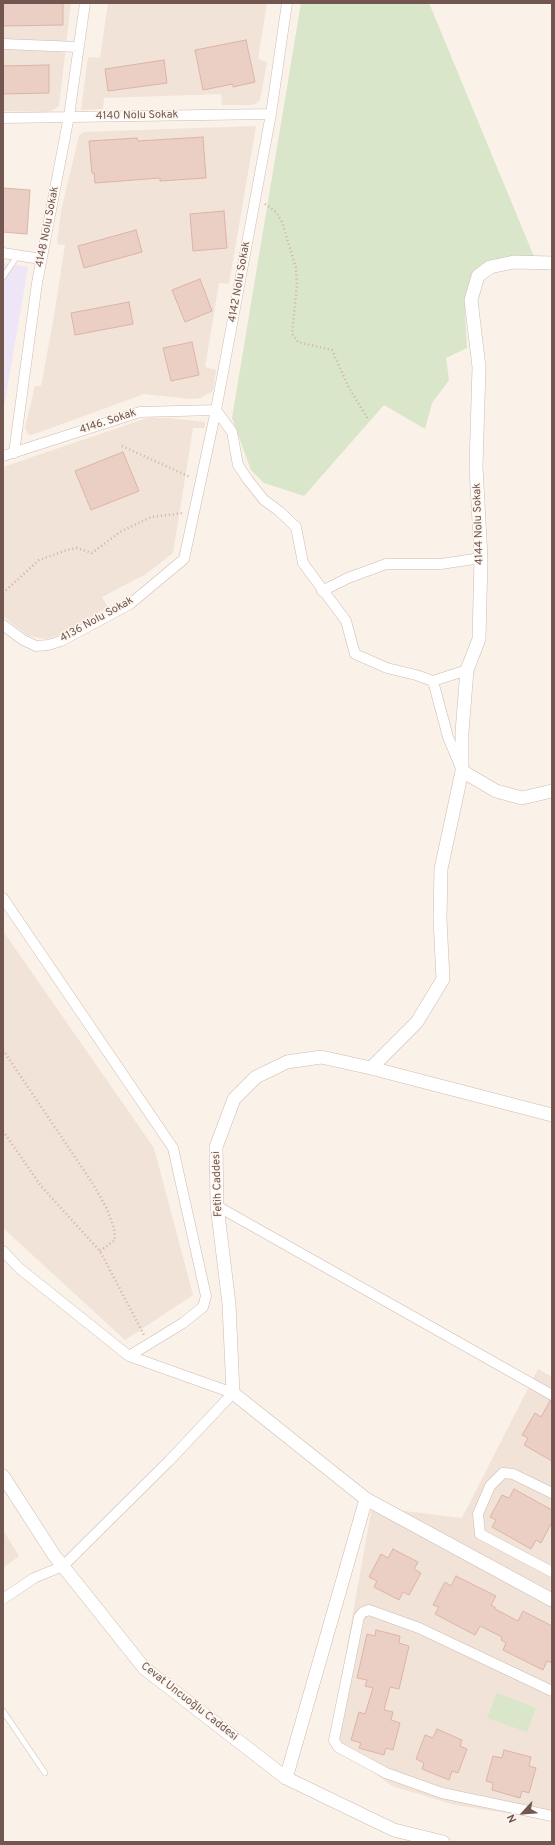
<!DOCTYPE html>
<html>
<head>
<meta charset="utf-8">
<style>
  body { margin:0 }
  #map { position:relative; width:555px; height:1845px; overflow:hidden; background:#faf1e9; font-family:Overpass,sans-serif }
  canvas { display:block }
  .frame { position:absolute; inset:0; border:4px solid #725750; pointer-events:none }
  .north { position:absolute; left:503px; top:1793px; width:40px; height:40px; -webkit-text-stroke:3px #fdf6ef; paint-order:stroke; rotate:244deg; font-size:11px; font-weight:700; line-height:16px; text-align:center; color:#725750 }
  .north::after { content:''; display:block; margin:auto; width:14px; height:18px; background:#725750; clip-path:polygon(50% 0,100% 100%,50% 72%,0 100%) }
</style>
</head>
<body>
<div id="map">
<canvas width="555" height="1845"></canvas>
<div class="frame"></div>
<div class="north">N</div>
</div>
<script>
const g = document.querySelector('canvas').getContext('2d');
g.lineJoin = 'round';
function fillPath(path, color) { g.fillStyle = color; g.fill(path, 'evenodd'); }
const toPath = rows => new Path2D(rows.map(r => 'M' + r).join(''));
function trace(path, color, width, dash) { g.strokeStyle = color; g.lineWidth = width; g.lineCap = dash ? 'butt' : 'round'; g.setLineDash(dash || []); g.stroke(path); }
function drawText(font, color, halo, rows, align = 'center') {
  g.font = font + ' Overpass,sans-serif'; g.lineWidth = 3; g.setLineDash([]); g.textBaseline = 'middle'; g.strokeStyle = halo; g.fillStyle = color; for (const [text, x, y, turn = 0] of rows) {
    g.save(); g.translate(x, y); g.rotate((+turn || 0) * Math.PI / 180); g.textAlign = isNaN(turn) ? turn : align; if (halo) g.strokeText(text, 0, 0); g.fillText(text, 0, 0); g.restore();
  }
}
const residential = toPath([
  [3,3,71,3,59,106,54,110,47,112,3,111],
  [108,3,267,3,258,59,267,62,260,100,256,104,249,105,222,105,221,94,104,98,103,109,81,110,88,57,100,58],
  [256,126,229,284,219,283,205,367,216,370,213,391,200,398,190,399,144,394,32,435,28,434,25,428,35,386,41,386,54,316,65,245,57,244,61,211,79,136,83,132],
  [147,418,168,418,205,422,205,428,193,428,173,553,146,574,102,597,108,607,59,635,46,639,28,636,3,616,3,467],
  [3,931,154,1148,193,1295,125,1340,3,1228],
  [538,1369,552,1377,552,1820,455,1805,392,1786,330,1740,372,1507,462,1518],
  [3,1530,19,1556,3,1568]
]);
const education = toPath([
  [3,263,28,267,3,413]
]);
const green = toPath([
  [301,3,429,3,535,259,473,277,465,312,467,348,446,358,449,380,432,403,425,429,384,405,304,496,264,483,251,470,232,418],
  [497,1693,536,1708,527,1732,487,1718]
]);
const building = toPath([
  [3,3,63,3,63,25,3,26,3,3],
  [246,40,255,82,233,87,233,84,203,90,195,50,246,40],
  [164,60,167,83,108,91,105,69,164,60],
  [49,65,49,93,3,94,3,66,49,65],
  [203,137,206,178,160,181,160,178,95,183,94,173,92,173,89,141,137,138,138,141,203,137],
  [3,188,30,190,27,234,3,232,3,188],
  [224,211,227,248,193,251,190,214,224,211],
  [136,230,142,252,84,268,78,246,136,230],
  [200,279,212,311,185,322,172,290,200,279],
  [129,302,133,324,75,335,71,313,129,302],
  [192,342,199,375,171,381,163,348,192,342],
  [123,452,139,491,91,510,75,471,123,452],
  [550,1401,552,1401,552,1461,524,1445,528,1438,522,1435,535,1413,541,1417,550,1401],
  [514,1489,552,1510,552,1522,541,1543,536,1540,531,1549,492,1527,496,1520,490,1517,502,1495,509,1498,514,1489],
  [393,1549,418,1562,414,1569,421,1573,409,1595,403,1592,399,1600,374,1587,377,1581,369,1577,381,1554,388,1558,393,1549],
  [456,1576,496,1596,491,1605,495,1607,495,1609,518,1621,523,1611,552,1626,552,1663,547,1661,543,1670,503,1650,506,1643,501,1640,502,1637,480,1626,475,1635,435,1614,439,1607,433,1605,445,1582,451,1586,456,1576],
  [376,1630,400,1636,399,1643,409,1646,399,1689,390,1687,384,1710,393,1712,391,1720,400,1723,393,1750,386,1748,384,1755,359,1748,361,1743,351,1740,359,1712,365,1714,373,1688,365,1686,367,1680,357,1678,367,1634,375,1636,376,1630],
  [437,1729,462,1740,460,1746,467,1749,458,1773,452,1771,449,1780,422,1769,424,1763,416,1759,425,1735,433,1738,437,1729],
  [504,1750,531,1757,529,1766,536,1768,529,1793,522,1791,520,1798,492,1790,493,1783,486,1781,493,1756,502,1758,504,1750]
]);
const path = toPath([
  [265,204,276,212,282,222,296,268,297,285,292,333,298,342,332,350,348,386,368,419],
  [122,446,190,477],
  [3,593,39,560,67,550,77,548,92,553,120,532,151,517,183,513],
  [3,1050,93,1184,107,1209,114,1228,115,1240,100,1251],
  [3,1131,41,1186,100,1251,144,1335]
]);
const service = toPath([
  [3,277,18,255],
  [3,1711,45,1773]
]);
const minor = toPath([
  [3,44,78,47],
  [3,118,271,114],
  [3,253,41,259],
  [14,453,37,283,69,116,85,3],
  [3,456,140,412,216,410,232,432,238,465,248,480,264,500,279,511,296,527,303,563,346,621,355,654,387,668,416,675,433,681,448,737,461,768],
  [322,591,348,578,386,564,441,564,481,558],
  [3,625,23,640,36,646,48,645,61,641,130,604,184,559,216,410,271,114,287,3],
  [433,681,467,670],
  [3,898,173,1148,206,1296,203,1307,183,1323,129,1356],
  [217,1206,552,1395],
  [3,1251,19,1268,129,1356,233,1393,169,1461,63,1566,34,1578,3,1599],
  [552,1493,513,1474,503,1473,490,1486,478,1514,480,1534,552,1572],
  [552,1691,419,1628,369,1610,363,1612,359,1617,334,1740,338,1747,386,1773,442,1793,552,1816]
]);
const tertiary = toPath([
  [462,771,496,791,522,798,552,791],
  [371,1068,417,1022,443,979,440,919,441,869,462,771,462,732,467,670,479,639,481,558,476,467,479,367,471,300,478,276,490,267,514,262,552,263],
  [552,1115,371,1068,321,1057,287,1062,256,1077,234,1099,216,1147,217,1206,229,1304,233,1393,366,1499,552,1600],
  [3,1476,54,1555,144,1668,286,1778,394,1830,443,1842],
  [286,1778,366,1499]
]);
const streetNames = [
  ["4140 Nolu Sokak",137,116,-1],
  ["4148 Nolu Sokak",48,227,-79],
  ["4142 Nolu Sokak",240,282,-80],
  ["4146. Sokak",108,422,-18],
  ["4144 Nolu Sokak",479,524,-92],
  ["4136 Nolu Sokak",97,620,-29],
  ["Fetih Caddesi",218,1184,-92],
  ["Cevat Uncuoğlu Caddesi",189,1702,38]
];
fillPath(residential, '#f1e3d8');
fillPath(education, '#eee6f7');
fillPath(green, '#d9e6c9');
fillPath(building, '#eccfc4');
trace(building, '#ddb4a6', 1);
trace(service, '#cdbbb3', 6);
trace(minor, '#cdbbb3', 11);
trace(tertiary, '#cdbbb3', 14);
trace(path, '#d1b2a7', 2.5, [1, 3]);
trace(service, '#fff', 5);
trace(minor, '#fff', 10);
trace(tertiary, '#fff', 13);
drawText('11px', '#725750', '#fdf6ef', streetNames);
</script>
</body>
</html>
